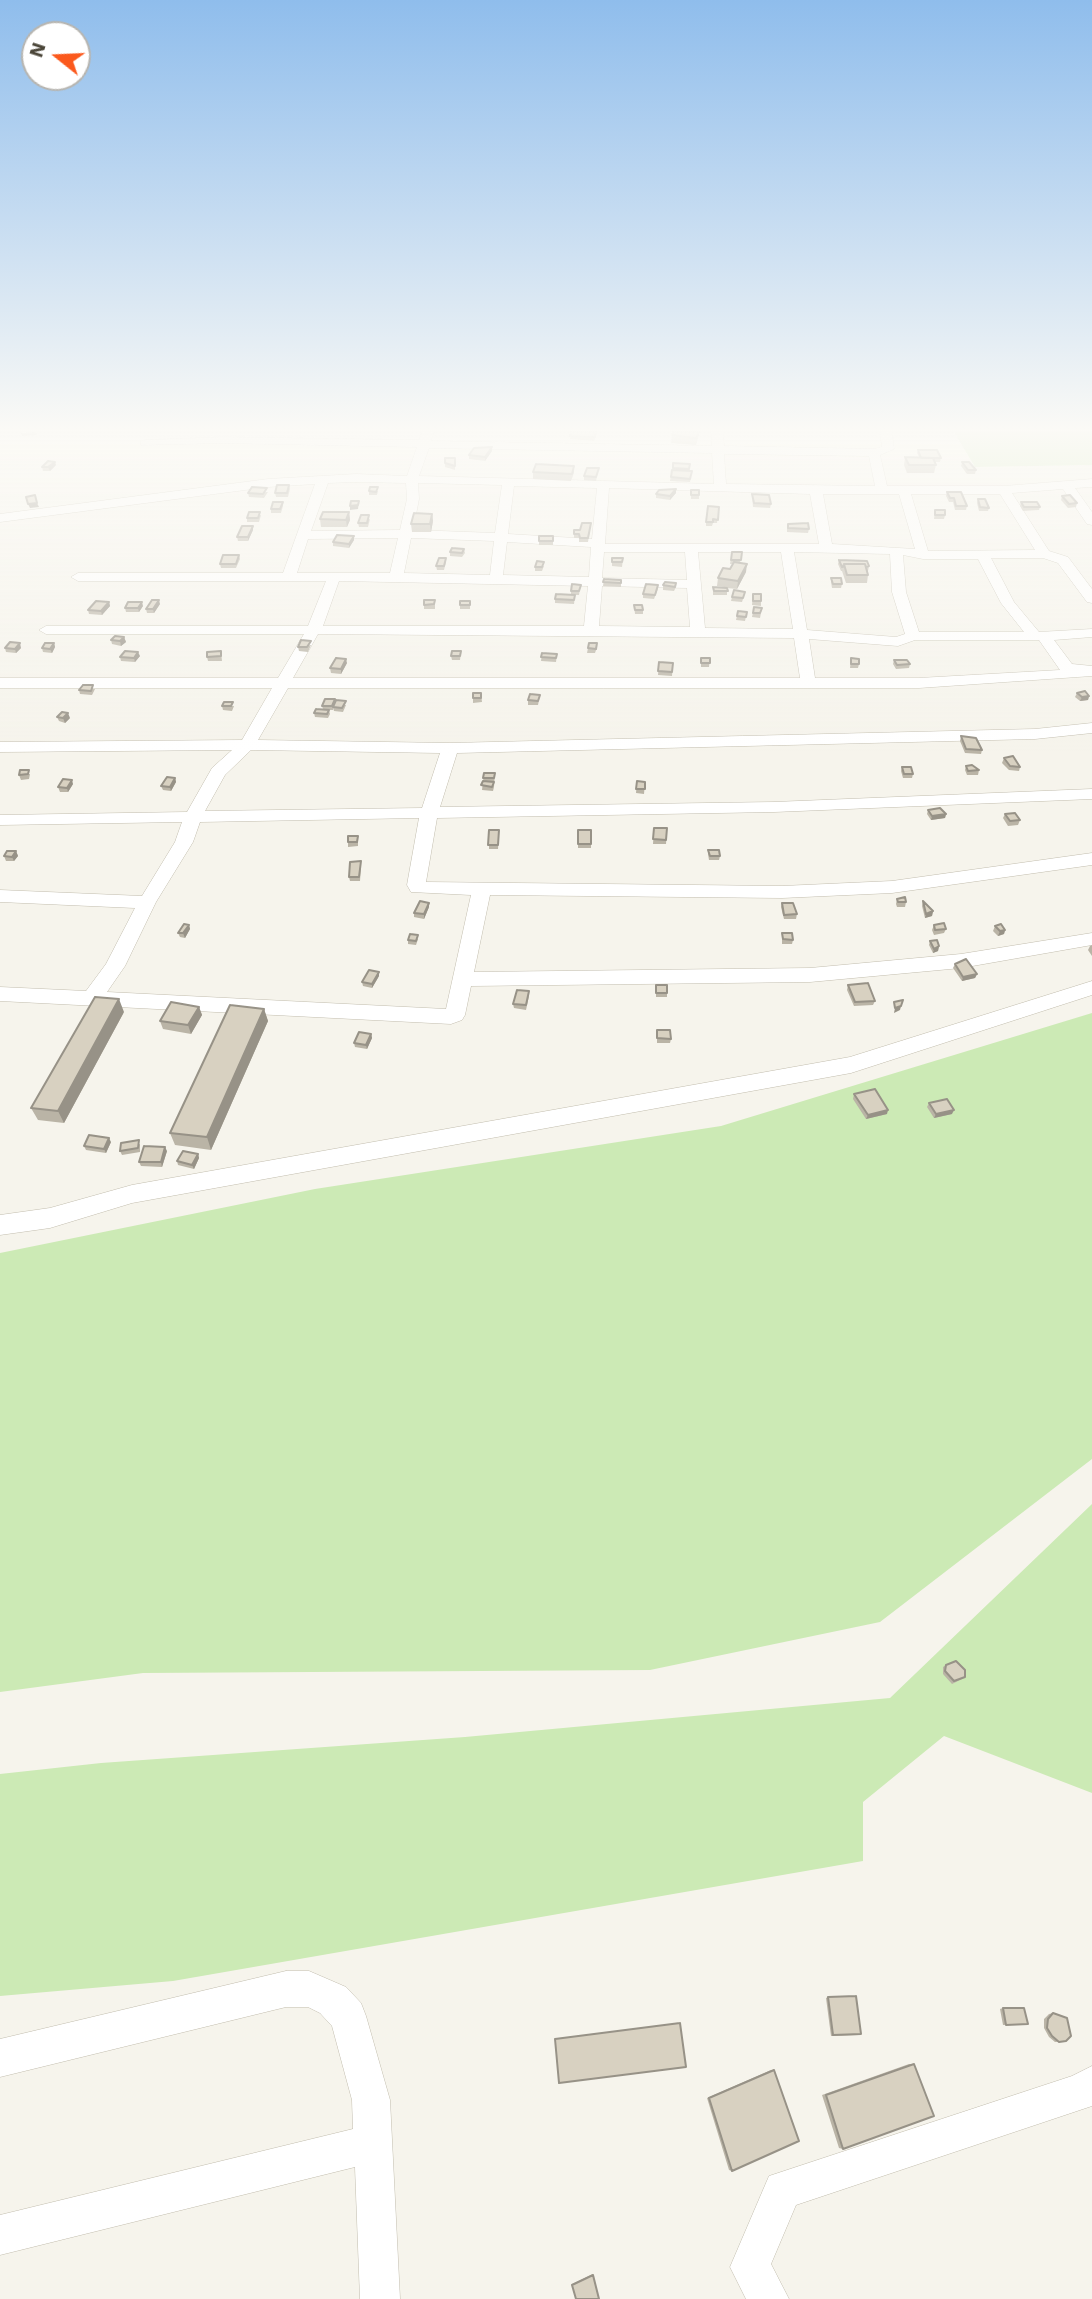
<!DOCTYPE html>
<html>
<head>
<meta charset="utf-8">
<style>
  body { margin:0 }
  #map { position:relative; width:1092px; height:2299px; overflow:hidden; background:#f6f4ec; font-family:"Work Sans",sans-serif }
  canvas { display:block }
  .north { position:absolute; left:21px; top:21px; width:70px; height:70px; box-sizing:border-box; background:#fff; border:2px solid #b7b5b0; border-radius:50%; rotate:288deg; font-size:19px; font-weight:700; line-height:28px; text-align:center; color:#4b4639 }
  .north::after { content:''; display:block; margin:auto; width:24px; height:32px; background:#fb591d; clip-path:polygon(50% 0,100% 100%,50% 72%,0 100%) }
</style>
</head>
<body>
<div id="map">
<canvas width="1092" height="2299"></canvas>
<div class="north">N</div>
</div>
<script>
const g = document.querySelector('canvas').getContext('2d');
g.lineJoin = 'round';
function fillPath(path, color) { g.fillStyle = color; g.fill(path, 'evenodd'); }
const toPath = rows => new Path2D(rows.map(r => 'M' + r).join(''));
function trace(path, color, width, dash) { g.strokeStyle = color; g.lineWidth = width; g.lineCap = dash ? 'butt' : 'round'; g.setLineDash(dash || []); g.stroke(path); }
const green = toPath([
  [954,432,1092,432,1092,465,975,467],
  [1092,1013,1092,1459,880,1622,650,1670,143,1673,0,1692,0,1253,315,1189,721,1126],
  [1092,1504,1092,1793,944,1736,863,1802,863,1861,173,1981,0,1996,0,1774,101,1763,465,1737,890,1698]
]);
const minor = toPath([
  [422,432,434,432,431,441,712,446,711,432,723,432,724,446,874,449,882,447,880,432,892,432,894,449,880,455,887,486,1004,486,1092,479,1092,487,1075,488,1092,512,1092,525,1087,524,1063,489,1012,493,1049,551,1068,557,1092,589,1092,603,1087,602,1058,563,1043,558,991,558,1014,602,1039,632,1092,629,1092,637,1054,640,1072,664,1092,666,1092,676,919,688,288,688,258,740,450,743,1035,729,1092,723,1092,733,1035,739,457,753,440,807,774,802,1092,789,1092,799,774,812,437,818,426,882,782,886,892,881,1092,853,1092,865,892,893,782,898,490,895,474,972,810,968,961,954,1092,933,1092,945,961,968,810,982,471,986,465,1015,462,1020,451,1024,0,1001,0,987,86,991,106,964,135,908,0,902,0,890,142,896,175,842,182,822,0,825,0,815,187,812,212,768,232,750,0,752,0,742,242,740,272,688,0,688,0,678,278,678,304,634,46,634,39,630,46,626,308,626,326,581,78,581,71,577,78,573,283,573,315,484,268,487,0,522,0,514,268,479,356,474,407,476,417,447,222,443,141,445,141,441,145,440,222,437,419,440,422,432],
  [429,448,712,453,714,484,419,476,429,448],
  [724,454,869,456,875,486,726,484,724,454],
  [356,482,406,483,407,499,400,530,311,531,328,483,356,482],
  [418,483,502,485,495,533,413,530,419,499,418,483],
  [514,486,597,488,592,539,508,534,514,486],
  [609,488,810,494,819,544,605,544,609,488],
  [823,494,899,494,915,549,832,544,823,494],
  [911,494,1000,494,1035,550,928,551,911,494],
  [398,538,390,573,297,573,308,539,398,538],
  [411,538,494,541,490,575,404,573,411,538],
  [507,542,591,547,589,577,503,575,507,542],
  [604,552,685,552,687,580,602,578,604,552],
  [698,552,781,552,793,629,705,628,698,552],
  [794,552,890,554,892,592,905,634,896,637,807,630,794,552],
  [903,555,923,559,978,559,1001,603,1024,632,919,632,906,592,903,555],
  [339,581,588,586,584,626,323,626,339,581],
  [602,586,687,588,690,627,599,626,602,586],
  [318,634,794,638,800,678,293,678,318,634],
  [809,639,898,646,915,640,1039,640,1060,670,919,678,815,678,809,639],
  [251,750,440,753,422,808,205,811,225,775,251,750],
  [419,818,407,885,411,892,471,895,446,1009,107,992,125,966,156,902,193,842,200,822,419,818],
  [1092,981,1092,995,851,1073,132,1203,50,1228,0,1235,0,1215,50,1208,132,1185,850,1057,1092,981],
  [286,1971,309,1971,346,1987,361,2003,366,2016,390,2100,400,2299,360,2299,355,2167,0,2255,0,2215,353,2129,352,2100,332,2026,320,2013,308,2007,286,2007,0,2077,0,2039,286,1971],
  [1092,2066,1092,2106,796,2205,771,2264,789,2299,746,2299,730,2267,769,2176,1072,2076,1092,2066]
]);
const wall = toPath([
  [596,435,594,441,570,439,570,436],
  [672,435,699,435,696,445,671,443],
  [918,450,941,458,940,462,934,462,936,465,934,473,907,473,904,465,905,457,919,457,917,453],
  [492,451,485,461,469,459,469,455],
  [445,458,455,458,455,470,445,467],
  [962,462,976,470,975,474,967,474,961,466],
  [673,463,690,464,689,471,692,471,690,482,670,481],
  [56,465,50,471,43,471,42,467],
  [574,466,574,473,571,481,533,479,533,472],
  [599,468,596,481,584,480,584,476],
  [289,485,290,489,288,497,276,497,275,493],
  [676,489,676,493,670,500,656,498,656,494],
  [691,490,699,495,699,499,691,499],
  [369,491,378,491,377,495,369,495],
  [268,492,264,498,249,497,248,493],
  [947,492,967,506,966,510,955,510,953,502,949,502,946,496],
  [752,494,771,504,770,508,753,507],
  [1062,496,1077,503,1076,507,1068,508,1061,500],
  [978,499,989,508,988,511,979,511,977,503],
  [283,502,283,506,281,513,271,513,271,509],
  [1021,502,1040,507,1039,510,1023,511,1020,506],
  [719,507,717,523,713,523,712,526,706,526,706,522],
  [935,510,945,515,944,519,934,519],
  [349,512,350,520,347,527,321,527,320,519],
  [432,514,433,521,431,532,412,532,411,524],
  [261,515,259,522,247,522,247,518],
  [370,519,368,527,359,527,358,523],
  [591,523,588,542,579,542,579,538,574,538,574,530,580,530],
  [787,528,788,528,809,529,808,533,787,532],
  [253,530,248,541,238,541,237,537],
  [354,536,354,540,349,548,333,546,333,542],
  [539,536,553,536,553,545,539,545],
  [464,549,465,553,462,557,450,556,450,552],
  [732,552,742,552,740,563,746,572,737,589,727,588,727,595,713,595,713,587,724,587,717,586,718,578,730,569,733,564,730,564],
  [239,555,240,559,236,568,221,568,220,564],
  [446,558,446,562,444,570,437,570,436,566],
  [612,558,623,558,622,567,612,566],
  [839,560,869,566,868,571,867,571,868,575,867,583,846,583,842,571,841,571,838,564],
  [544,566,542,571,535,571,535,567],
  [831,578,842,584,841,588,832,588,831,582],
  [604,579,621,580,621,587,603,586],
  [663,585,676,587,674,591,663,590],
  [580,589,579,595,575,595,574,604,555,603,555,599,571,595,571,591],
  [658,589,654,599,643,598,643,594],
  [753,594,761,601,761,606,752,605],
  [744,596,742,602,731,601,732,597],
  [424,600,435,600,435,609,424,609],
  [460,601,470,601,470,609,460,609],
  [109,602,110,606,102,615,89,614,88,610],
  [160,604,154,613,147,613,146,609],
  [634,605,643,610,643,614,635,614],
  [143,606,139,612,126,612,125,608],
  [754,607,762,608,760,618,752,617],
  [738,611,747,612,745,621,736,620],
  [124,637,126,642,121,646,112,644,111,640],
  [54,643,55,647,52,653,43,652,42,648],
  [311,645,308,652,299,651,298,647],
  [597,647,595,653,587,653,588,648],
  [5,648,21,648,16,653,6,652],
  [221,651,222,661,208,661,207,657],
  [461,651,460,660,452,660,451,656],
  [542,653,557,654,556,662,541,661],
  [140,656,135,662,121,661,120,657],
  [710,658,709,667,701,667,701,662],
  [851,658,859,664,858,668,850,668],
  [894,660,910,664,909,668,896,669,893,664],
  [659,662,673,663,672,676,658,675],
  [347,663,341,674,331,673,330,668],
  [95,689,92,695,80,694,79,690],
  [473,693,481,693,482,702,473,703],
  [1077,693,1089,696,1088,700,1080,701,1075,697],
  [540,695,538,705,528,705,528,700],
  [335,699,335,703,346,705,343,712,334,711,333,708,333,710,329,710,330,714,328,718,315,717,314,713,323,709,322,706],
  [222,706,234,706,232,711,223,710],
  [57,717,70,718,65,723,59,721],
  [961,736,982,750,981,754,965,753,960,741],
  [1004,758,1020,767,1019,771,1009,770,1002,763],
  [966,766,979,770,978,775,967,775,965,770],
  [902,767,913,774,912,778,903,778,901,771],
  [484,773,495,773,494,787,493,791,482,790],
  [30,774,29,779,21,780,19,775],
  [175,778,176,782,171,791,163,790,161,786],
  [637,781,645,782,644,794,636,793],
  [73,784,68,792,60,792,58,787],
  [928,810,946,814,945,818,931,820,927,814],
  [1005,814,1020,820,1018,825,1008,826,1003,818],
  [654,828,667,828,666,844,653,844],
  [489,830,499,830,498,849,489,849],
  [578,830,591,830,591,848,578,848],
  [358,840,358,846,348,847,348,842],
  [708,850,720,856,719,860,709,860,708,854],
  [16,851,18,856,14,861,6,861,4,856],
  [361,866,360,881,350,881,349,877],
  [897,899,906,902,905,907,897,907,896,904],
  [923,901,933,911,932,916,925,918,922,906],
  [782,903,797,914,796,919,784,919,781,907],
  [429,907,424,919,414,917,414,913],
  [189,925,190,929,185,938,180,937,178,933],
  [934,925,946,929,944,933,934,935,932,930],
  [995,926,1005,930,1004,934,998,936,993,931],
  [782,933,793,940,792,944,782,944],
  [418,939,416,945,408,944,408,940],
  [930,941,939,946,938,951,933,953,929,945],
  [1092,945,1092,956,1088,950,1090,946],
  [955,964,977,974,975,978,962,981,953,968],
  [379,976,372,988,363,986,362,982],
  [656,985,667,993,667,997,656,997],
  [848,985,875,1001,873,1005,854,1006,847,990],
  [529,996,526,1010,514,1008,513,1004],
  [199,1007,202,1015,191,1034,163,1029,160,1021],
  [264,1009,268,1021,211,1150,175,1145,170,1133],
  [124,1012,64,1123,38,1120,31,1108],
  [657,1030,671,1039,670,1043,657,1043],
  [371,1034,372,1038,367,1049,355,1047,354,1043],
  [854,1094,887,1114,866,1119,853,1099],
  [929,1103,952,1114,934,1118,927,1107],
  [111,1142,106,1153,86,1150,84,1146],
  [140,1144,140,1152,122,1155,120,1151],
  [167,1151,162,1167,141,1166,139,1162],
  [198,1154,199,1158,194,1169,178,1165,177,1161],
  [946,1665,965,1677,962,1679,952,1684,943,1674,943,1667],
  [828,1997,859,2035,831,2036,826,1998],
  [1003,2008,1028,2024,1003,2025,1000,2009],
  [1053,2013,1066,2041,1055,2042,1049,2037,1044,2028,1044,2019,1049,2014],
  [909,2064,914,2064,843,2149,839,2148,822,2095],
  [771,2070,774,2070,732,2171,729,2170,707,2098],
  [593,2274,599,2299,576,2299,572,2284]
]);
const shadedWall = toPath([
  [36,432,37,435,22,436,21,433],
  [492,447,492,451,485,461,485,457],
  [55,462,56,465,50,471,48,467],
  [676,489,676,493,670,500,670,496],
  [359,501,358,509,350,510,350,506],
  [37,503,39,507,30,508,28,504],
  [349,512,350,520,347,527,346,520],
  [432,514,433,521,431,532,430,524],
  [253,526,253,530,248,541,248,537],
  [354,536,354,540,349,548,349,544],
  [747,564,746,572,737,589,738,581],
  [159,600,160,604,154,613,153,609],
  [109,602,110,606,102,615,101,611],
  [142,602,143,606,139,612,138,608],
  [124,637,126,642,121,646,120,641],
  [20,643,21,648,16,653,15,649],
  [54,643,55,647,52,653,50,649],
  [138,652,140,656,135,662,134,658],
  [346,659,347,663,341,674,341,669],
  [1089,696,1088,700,1080,701,1082,697],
  [68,713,70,718,65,723,63,718],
  [175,778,176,782,171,791,170,787],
  [72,780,73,784,68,792,67,788],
  [946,814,945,818,931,820,932,816],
  [16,851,18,856,14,861,12,857],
  [429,903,429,907,424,919,424,914],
  [933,911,932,916,925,918,926,914],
  [189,925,190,929,185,938,183,933],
  [1005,930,1004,934,998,936,1000,931],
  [939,946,938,951,933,953,934,949],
  [379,972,379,976,372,988,372,984],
  [977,974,975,978,962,981,963,977],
  [119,999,124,1012,64,1123,58,1111],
  [901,1006,900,1010,894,1013,895,1008],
  [199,1007,202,1015,191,1034,188,1025],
  [264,1009,268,1021,211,1150,207,1137],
  [371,1034,372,1038,367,1049,366,1045],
  [888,1110,887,1114,866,1119,868,1115],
  [954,1110,952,1114,934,1118,936,1114],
  [109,1138,111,1142,106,1153,104,1149],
  [165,1147,167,1151,162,1167,161,1162],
  [198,1154,199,1158,194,1169,192,1165]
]);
const building = toPath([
  [571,432,596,432,595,437,570,436,571,432],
  [673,432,699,432,696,438,672,435,673,432],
  [492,447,485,457,469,455,474,448,492,447],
  [918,450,937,450,941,458,921,458,918,450],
  [905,457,933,458,936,465,909,465,905,457],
  [445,458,455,458,455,466,445,463,445,458],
  [48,461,55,462,48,467,42,467,48,461],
  [962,462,969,462,976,470,968,470,962,462],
  [673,463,690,464,689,469,673,468,673,463],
  [536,464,574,466,572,474,533,472,536,464],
  [587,468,599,468,596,477,584,476,587,468],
  [672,470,692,471,690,479,671,477,672,470],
  [277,485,289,485,287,493,275,493,277,485],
  [252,487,267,488,263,494,248,493,252,487],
  [370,487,378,487,376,492,369,491,370,487],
  [676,489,670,496,656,494,659,490,676,489],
  [691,490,699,490,699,495,691,495,691,490],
  [947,492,961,492,967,506,956,506,954,498,950,498,947,492],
  [752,494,769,495,771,504,754,503,752,494],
  [35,495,37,503,28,504,26,497,35,495],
  [1070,495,1077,503,1069,504,1062,496,1070,495],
  [978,499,985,499,989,508,980,507,978,499],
  [351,501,359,501,358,505,350,506,351,501],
  [273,502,283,502,280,509,271,509,273,502],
  [1021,502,1037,502,1040,507,1024,507,1021,502],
  [708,506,719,507,718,520,713,519,713,522,706,522,708,506],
  [935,510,945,510,945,515,935,515,935,510],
  [249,512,260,512,258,518,247,518,249,512],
  [323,512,349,512,346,520,320,519,323,512],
  [414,513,432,514,430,524,411,524,414,513],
  [361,515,369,515,367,523,358,523,361,515],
  [582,523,591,523,588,538,580,538,579,534,574,534,574,530,580,530,582,523],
  [808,523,809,529,788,528,788,524,808,523],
  [242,526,253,526,248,537,237,537,242,526],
  [337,535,354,536,349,544,333,542,337,535],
  [539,536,553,536,553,541,539,541,539,536],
  [452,548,464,549,462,553,450,552,452,548],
  [732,552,742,552,741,560,731,560,732,552],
  [223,555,239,555,236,564,220,564,223,555],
  [439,558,446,558,444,566,436,566,439,558],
  [612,558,623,558,622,562,612,562,612,558],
  [839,560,867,561,869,566,866,567,865,564,844,564,843,567,842,567,839,560],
  [537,561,544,562,542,567,535,567,537,561],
  [734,562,747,564,738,581,718,578,723,568,730,569,734,562],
  [844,564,865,564,868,575,847,575,844,564],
  [831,578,841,578,842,584,833,584,831,578],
  [604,579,621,580,621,583,603,582,604,579],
  [665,582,676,583,675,587,663,585,665,582],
  [572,584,581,585,579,591,571,591,572,584],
  [646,584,658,585,655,595,643,594,646,584],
  [713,587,727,588,728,591,714,591,713,587],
  [734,590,745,592,743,598,732,597,734,590],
  [556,594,575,595,574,600,555,599,556,594],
  [753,594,761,594,761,601,753,601,753,594],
  [152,600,159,600,153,609,146,609,152,600],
  [424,600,435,600,434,604,424,605,424,600],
  [96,601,109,602,101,611,88,610,96,601],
  [460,601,470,601,470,605,460,605,460,601],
  [128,602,142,602,138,608,125,608,128,602],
  [634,605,642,605,643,610,635,610,634,605],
  [754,607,762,608,760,613,753,613,754,607],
  [738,611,747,612,746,617,737,616,738,611],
  [115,636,124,637,120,641,111,640,115,636],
  [301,640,311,641,307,647,298,647,301,640],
  [10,642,20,643,15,649,5,648,10,642],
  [45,643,54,643,50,649,42,648,45,643],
  [589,643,597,643,596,649,588,648,589,643],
  [125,651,138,652,134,658,120,657,125,651],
  [221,651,221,656,207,657,207,652,221,651],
  [452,651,461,651,460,656,451,656,452,651],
  [542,653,557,654,556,658,541,657,542,653],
  [336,658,346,659,341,669,330,668,336,658],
  [701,658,710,658,710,663,701,663,701,658],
  [851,658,859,659,859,664,851,664,851,658],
  [894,660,907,660,910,664,897,665,894,660],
  [659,662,673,663,672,672,658,671,659,662],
  [83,685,93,685,91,691,79,690,83,685],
  [1085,691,1089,696,1082,697,1077,693,1085,691],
  [473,693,481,693,481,698,473,698,473,693],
  [530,694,540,695,538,701,528,700,530,694],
  [325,699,335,699,332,706,322,706,325,699],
  [336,700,346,701,342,708,333,707,336,700],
  [224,702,233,702,231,706,222,706,224,702],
  [316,709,329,710,327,714,314,713,316,709],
  [62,712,68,713,63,718,57,717,62,712],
  [961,736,976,738,982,750,966,749,961,736],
  [1013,756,1020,767,1010,766,1004,758,1013,756],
  [972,765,979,770,968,771,966,766,972,765],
  [902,767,911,767,913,774,904,774,902,767],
  [20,770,29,770,28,774,19,775,20,770],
  [484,773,495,773,494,778,483,778,484,773],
  [167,777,175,778,170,787,161,786,167,777],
  [63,779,72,780,67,788,58,787,63,779],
  [483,781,494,782,492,787,481,785,483,781],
  [637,781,645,782,645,789,636,789,637,781],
  [940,808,946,814,932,816,928,810,940,808],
  [1015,813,1020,820,1010,821,1005,814,1015,813],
  [654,828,667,828,666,840,653,839,654,828],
  [489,830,499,830,498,845,488,845,489,830],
  [578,830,591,830,591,844,578,844,578,830],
  [348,836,358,836,357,842,348,842,348,836],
  [708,850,719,850,720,856,710,856,708,850],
  [7,851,16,851,12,857,4,856,7,851],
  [361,861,359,877,349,877,350,862,361,861],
  [905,897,906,902,898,902,897,899,905,897],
  [420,901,429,903,424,914,414,913,420,901],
  [923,901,933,911,926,914,923,901],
  [782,903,793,903,797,914,784,915,782,903],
  [944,923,946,929,935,930,934,925,944,923],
  [184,924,189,925,183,933,178,933,184,924],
  [1001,924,1005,930,1000,931,995,926,1001,924],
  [782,933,792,933,793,940,783,939,782,933],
  [410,934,418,935,416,941,408,940,410,934],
  [937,940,939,946,934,949,930,941,937,940],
  [966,959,977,974,963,977,955,964,966,959],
  [369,970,379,972,372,984,362,982,369,970],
  [868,983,875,1001,855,1002,848,985,868,983],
  [656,985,667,985,667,993,656,993,656,985],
  [517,990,529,991,526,1005,513,1004,517,990],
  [95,997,119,999,58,1111,31,1108,95,997],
  [903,1000,901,1006,895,1008,894,1002,903,1000],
  [171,1002,199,1007,188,1025,160,1021,171,1002],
  [230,1005,264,1009,207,1137,170,1133,230,1005],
  [657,1030,670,1030,671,1039,657,1038,657,1030],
  [359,1032,371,1034,366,1045,354,1043,359,1032],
  [875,1089,888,1110,868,1115,854,1094,875,1089],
  [947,1099,954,1110,936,1114,929,1103,947,1099],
  [89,1135,109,1138,104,1149,84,1146,89,1135],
  [139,1140,138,1148,120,1151,121,1143,139,1140],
  [144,1146,165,1147,161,1162,139,1162,144,1146],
  [183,1151,198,1154,192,1165,177,1161,183,1151],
  [956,1661,965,1670,965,1677,954,1681,945,1671,946,1665,956,1661],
  [856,1996,861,2034,833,2035,828,1997,856,1996],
  [1003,2008,1024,2008,1028,2024,1006,2025,1003,2008],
  [1053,2013,1067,2018,1071,2036,1066,2041,1059,2042,1052,2036,1047,2028,1048,2019,1053,2013],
  [680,2023,686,2067,559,2083,555,2039,680,2023],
  [914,2064,934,2116,843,2149,826,2095,914,2064],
  [774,2070,799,2141,732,2171,709,2098,774,2070],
  [593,2275,599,2299,576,2299,572,2285,593,2275]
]);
fillPath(green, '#cceab5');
trace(minor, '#c2bdae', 1);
fillPath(minor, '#fff');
fillPath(wall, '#bab4a6');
fillPath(shadedWall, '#979287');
fillPath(building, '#d8d1c1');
trace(building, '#979287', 2);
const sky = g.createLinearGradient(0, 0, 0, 754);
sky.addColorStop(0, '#8fbdec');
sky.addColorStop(0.57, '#fbfaf6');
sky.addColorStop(1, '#fbfaf600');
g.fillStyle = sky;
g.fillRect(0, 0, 1092, 754);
</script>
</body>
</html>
